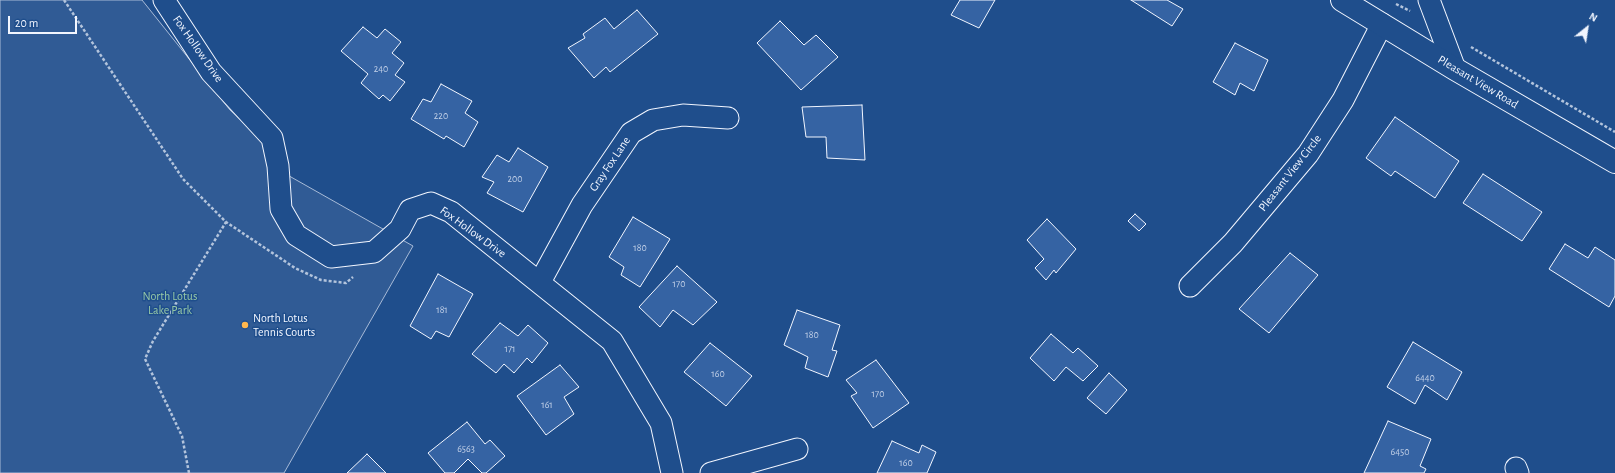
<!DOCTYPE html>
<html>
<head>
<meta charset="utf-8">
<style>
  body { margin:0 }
  #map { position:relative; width:1615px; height:473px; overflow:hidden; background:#1f4e8c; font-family:"Alegreya Sans",sans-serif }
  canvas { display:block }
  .north { position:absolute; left:1567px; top:8px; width:40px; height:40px; -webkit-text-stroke:3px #1f4e8c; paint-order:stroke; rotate:30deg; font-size:11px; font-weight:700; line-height:16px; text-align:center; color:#f2f6ff }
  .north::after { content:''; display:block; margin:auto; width:14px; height:18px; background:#f2f6ff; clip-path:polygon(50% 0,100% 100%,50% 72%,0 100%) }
  .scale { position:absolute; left:8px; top:16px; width:69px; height:18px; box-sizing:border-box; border:2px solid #f2f6ff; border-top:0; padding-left:5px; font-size:12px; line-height:14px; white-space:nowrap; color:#f2f6ff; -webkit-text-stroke:3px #1f4e8c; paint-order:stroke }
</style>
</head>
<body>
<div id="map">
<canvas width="1615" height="473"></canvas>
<div class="north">N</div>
<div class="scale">20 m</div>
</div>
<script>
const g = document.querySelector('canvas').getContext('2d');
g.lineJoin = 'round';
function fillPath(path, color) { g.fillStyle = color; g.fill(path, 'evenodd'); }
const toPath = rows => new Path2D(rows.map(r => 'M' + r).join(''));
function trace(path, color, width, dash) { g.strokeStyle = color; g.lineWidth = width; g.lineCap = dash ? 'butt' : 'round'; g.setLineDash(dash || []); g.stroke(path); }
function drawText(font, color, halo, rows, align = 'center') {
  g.font = font + ' "Alegreya Sans",sans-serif'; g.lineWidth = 3; g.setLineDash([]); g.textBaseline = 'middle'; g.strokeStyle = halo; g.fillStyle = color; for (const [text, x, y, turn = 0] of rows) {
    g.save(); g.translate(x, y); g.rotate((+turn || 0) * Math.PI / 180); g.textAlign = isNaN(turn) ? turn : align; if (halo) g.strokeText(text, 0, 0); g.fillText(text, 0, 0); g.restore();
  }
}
const built = toPath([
  [0,0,142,0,230,110,262,140,268,164,413,246,284,473,0,473,0,0]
]);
const building = toPath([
  [960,0,995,0,979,28,951,15,960,0],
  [1131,0,1167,0,1183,9,1172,26,1131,0],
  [637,10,658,34,610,72,606,67,594,78,568,48,585,38,583,34,605,18,614,29,637,10],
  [780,21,804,45,816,35,838,57,801,90,757,43,780,21],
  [363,27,377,38,385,29,401,42,392,53,404,63,395,75,405,82,390,101,383,95,379,99,361,83,368,74,341,51,363,27],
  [1235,43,1268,60,1254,91,1240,83,1235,95,1213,82,1235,43],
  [441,84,472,101,465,113,478,122,464,147,446,136,444,139,411,119,423,99,431,102,441,84],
  [862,105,865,160,827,158,826,137,806,137,802,107,862,105],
  [1395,117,1459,161,1435,198,1395,171,1391,176,1366,158,1395,117],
  [518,148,548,167,523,212,487,193,494,182,482,177,497,155,509,162,518,148],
  [1483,174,1542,212,1522,241,1463,203,1483,174],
  [1135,214,1146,224,1139,231,1128,221,1135,214],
  [633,217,670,239,640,287,621,275,624,267,609,257,633,217],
  [1047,219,1076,249,1056,273,1054,270,1046,280,1035,268,1044,259,1027,240,1047,219],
  [1565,244,1588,258,1595,247,1615,260,1615,296,1609,307,1549,269,1565,244],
  [1290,253,1318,275,1269,333,1239,309,1290,253],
  [677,266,717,302,693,325,673,310,660,327,639,307,677,266],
  [438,274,473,294,449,337,436,331,431,339,410,326,438,274],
  [797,310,840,325,832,350,837,351,828,377,805,368,808,357,784,345,797,310],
  [500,323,518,336,528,325,548,343,532,363,527,358,514,373,504,364,496,373,472,354,500,323],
  [1051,334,1073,353,1078,348,1098,366,1083,381,1066,367,1054,381,1030,358,1051,334],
  [1413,342,1462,372,1447,400,1425,385,1415,404,1387,387,1413,342],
  [710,343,752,376,726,406,684,372,710,343],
  [876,360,909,403,873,428,851,396,857,393,846,380,876,360],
  [560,365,579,387,564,397,574,414,546,435,517,396,560,365],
  [1109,373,1127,390,1106,414,1087,398,1109,373],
  [1388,421,1431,439,1420,466,1426,469,1424,473,1364,473,1388,421],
  [467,422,485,444,490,440,505,456,486,473,482,473,468,459,454,473,445,473,428,453,467,422],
  [892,441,919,453,922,445,936,452,927,473,877,473,892,441],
  [367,454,386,473,347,473,367,454]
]);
const path = toPath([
  [64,0,183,179,226,222,295,268,321,280,346,283,353,277],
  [1396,4,1410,11],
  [1471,47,1615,132],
  [189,473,182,436,145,359,153,341,226,222]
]);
const street = toPath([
  [164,0,211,72,272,138,278,166,281,209,296,235,331,257,374,252,400,229,410,210,431,203,451,212,612,341,661,423,672,473],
  [1429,0,1455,69],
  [540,282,582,205,631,133,653,120,683,115,728,118],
  [1190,286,1233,243,1308,154,1343,100,1382,24],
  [1516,468,1518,473],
  [711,473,797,449]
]);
const secondary = toPath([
  [1342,0,1455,69,1615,162]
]);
const markers = [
  [245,325,4,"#ffb74d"]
];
const numberNames = [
  ["240",381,69],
  ["220",441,116],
  ["200",515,179],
  ["180",640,248],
  ["170",679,284],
  ["181",442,310],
  ["180",812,335],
  ["171",510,349],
  ["160",718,374],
  ["6440",1425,378],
  ["170",878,394],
  ["161",547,405],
  ["6563",466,449],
  ["6450",1400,452],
  ["160",906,463]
];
const streetNames = [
  ["Fox Hollow Drive",198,49,55],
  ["Pleasant View Road",1478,82,31],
  ["Gray Fox Lane",610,164,-56],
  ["Pleasant View Circle",1290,173,-52],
  ["Fox Hollow Drive",473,232,36]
];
const parkNames = [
  ["North Lotus",170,296],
  ["Lake Park",170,310]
];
const poiNames = [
  ["North Lotus",253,318],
  ["Tennis Courts",253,332]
];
fillPath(built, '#305b95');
trace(built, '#a8bbd7', 1);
fillPath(building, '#3563a3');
trace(building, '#f2f6ff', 1);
trace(street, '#f2f6ff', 23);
trace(secondary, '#f2f6ff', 24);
trace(path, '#b3c4dc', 2.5, [3, 2]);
trace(street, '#1f4e8c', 21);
trace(secondary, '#1f4e8c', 22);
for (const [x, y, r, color] of markers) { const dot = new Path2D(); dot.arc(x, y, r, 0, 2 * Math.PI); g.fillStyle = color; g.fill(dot); trace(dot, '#1f4e8c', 1.5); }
drawText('10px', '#c3d1e8', null, numberNames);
drawText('12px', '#f2f6ff', '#1f4e8c', streetNames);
drawText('12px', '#97c8a6', '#1f4e8c', parkNames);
drawText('12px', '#f2f6ff', '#1f4e8c', poiNames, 'left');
</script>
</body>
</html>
